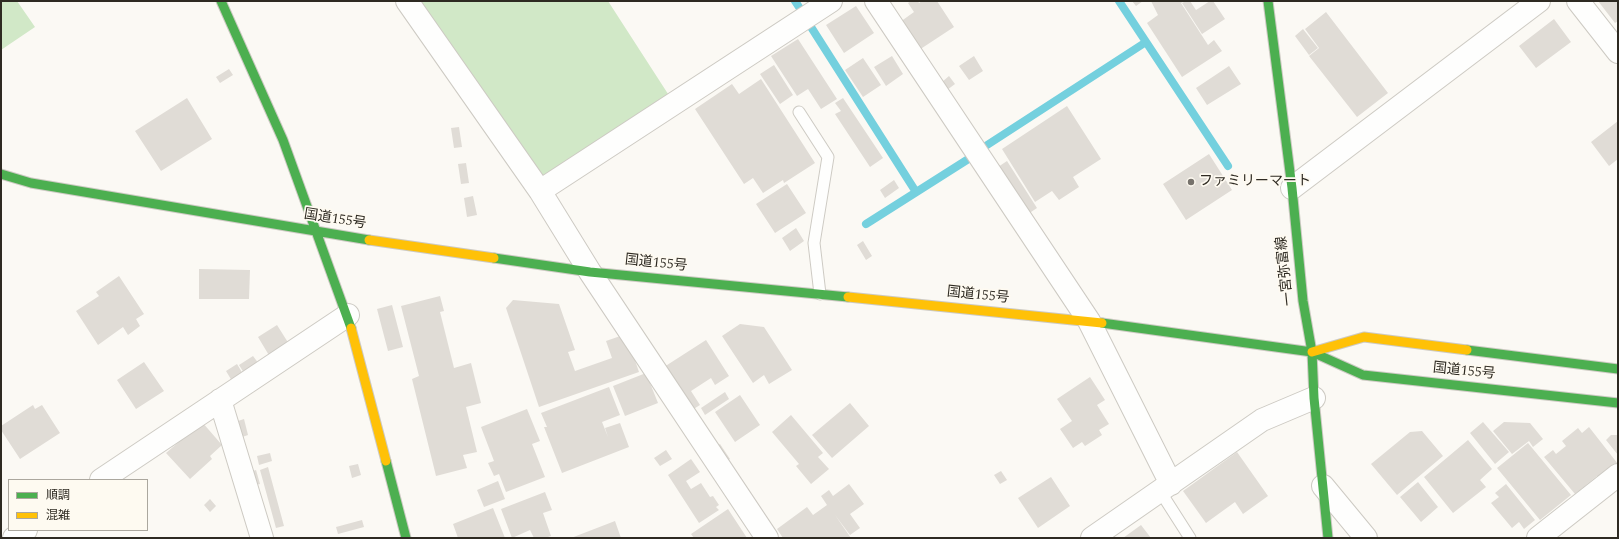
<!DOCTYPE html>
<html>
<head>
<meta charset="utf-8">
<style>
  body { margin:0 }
  #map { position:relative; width:1619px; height:539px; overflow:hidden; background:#fbf9f4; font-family:Spectral,"Noto Sans JP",serif }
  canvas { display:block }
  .frame { position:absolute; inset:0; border:2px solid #2e2a22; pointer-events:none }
  .legend { position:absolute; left:8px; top:479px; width:140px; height:52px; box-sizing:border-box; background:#fefaf1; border:1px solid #aba79e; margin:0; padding:5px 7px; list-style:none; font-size:12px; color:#2e2a22 }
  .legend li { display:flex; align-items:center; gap:8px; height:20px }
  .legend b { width:20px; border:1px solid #aba79e }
</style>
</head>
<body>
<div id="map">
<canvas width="1619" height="539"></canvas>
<div class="frame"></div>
<ul class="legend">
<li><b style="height:5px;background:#4caf50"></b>順調</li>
<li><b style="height:5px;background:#ffc107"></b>混雑</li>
</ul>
</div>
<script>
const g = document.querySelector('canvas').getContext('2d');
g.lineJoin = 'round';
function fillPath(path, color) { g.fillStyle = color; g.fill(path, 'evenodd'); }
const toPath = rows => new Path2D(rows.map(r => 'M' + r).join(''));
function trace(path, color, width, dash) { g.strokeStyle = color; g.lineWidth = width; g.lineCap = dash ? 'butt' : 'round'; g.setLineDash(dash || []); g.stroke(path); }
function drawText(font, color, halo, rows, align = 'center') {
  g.font = font + ' Spectral,"Noto Sans JP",serif'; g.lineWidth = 3.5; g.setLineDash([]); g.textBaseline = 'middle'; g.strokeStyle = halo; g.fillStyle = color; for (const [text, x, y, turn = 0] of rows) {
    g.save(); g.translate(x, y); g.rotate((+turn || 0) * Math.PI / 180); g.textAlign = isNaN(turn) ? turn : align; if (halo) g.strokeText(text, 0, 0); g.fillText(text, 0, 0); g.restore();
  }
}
const green = toPath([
  [1,1,17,1,35,27,1,50],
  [415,1,608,1,670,97,541,182]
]);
const stream = toPath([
  [795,1,801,10],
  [1119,1,1228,166],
  [811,27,916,192],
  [981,149,1146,42],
  [866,224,970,158]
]);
const building = toPath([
  [911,1,918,1,919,3,922,1,937,1,954,27,919,50,900,22,914,12,908,3],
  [1132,1,1143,1,1136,6],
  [1184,1,1181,3,1208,45,1214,40,1222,51,1182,77,1147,23,1158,15,1151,1],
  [1186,1,1190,1,1196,10,1210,1,1213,1,1225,19,1202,34,1182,3],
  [1598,1,1618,1,1618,21,1615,23],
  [856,6,874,33,844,53,826,25],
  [1326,12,1388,93,1357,117,1309,56,1319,48,1305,29],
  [1554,19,1571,42,1536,68,1519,46],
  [1303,29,1318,48,1309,55,1295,36],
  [798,39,837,99,821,109,808,89,797,96,771,56],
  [892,56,903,74,886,86,874,67],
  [974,56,983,71,969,80,959,66],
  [863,58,881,85,863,97,845,70],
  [774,65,793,95,780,104,760,74],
  [1229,66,1241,84,1207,105,1196,88],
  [229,69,233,75,220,83,216,77],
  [949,76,955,84,947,90,942,82],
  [761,79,815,163,784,183,783,180,763,193,753,178,744,184,695,109,732,84,739,94],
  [187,98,212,139,161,171,135,131],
  [843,98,883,158,870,167,835,114,841,111,835,103],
  [1067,106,1101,159,1073,177,1079,187,1059,200,1052,191,1035,202,1002,149],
  [1618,121,1618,159,1609,166,1591,142],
  [459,127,462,147,454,148,451,128],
  [1209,154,1232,190,1186,220,1163,184],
  [1007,161,1037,208,1025,216,995,169],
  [466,163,469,183,461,184,458,164],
  [894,180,899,188,885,198,880,190],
  [787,184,806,213,775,233,756,204],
  [473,196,477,215,467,217,464,198],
  [796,228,804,241,790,251,782,238],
  [863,241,872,256,866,260,857,245],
  [199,269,250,270,249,299,199,299],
  [119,276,144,314,136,319,140,326,128,335,123,327,98,345,76,311,99,296,96,292],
  [440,296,444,311,440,312,454,368,471,363,481,403,466,407,477,452,463,455,467,468,436,476,412,379,419,376,401,306],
  [513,300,559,304,575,350,568,352,575,371,612,358,606,341,626,334,639,372,539,407,506,308],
  [392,305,403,347,388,351,377,309],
  [740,324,764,327,792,370,769,384,764,375,753,383,722,336],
  [277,325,289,344,270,357,258,337],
  [706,340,729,376,715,385,711,378,691,391,700,405,692,410,664,367],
  [253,356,259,364,244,373,239,365],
  [144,362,164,391,136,409,117,380],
  [237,364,243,374,232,381,226,371],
  [646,373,658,403,625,416,613,386],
  [1090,377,1105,400,1097,405,1109,424,1099,430,1102,435,1085,446,1082,442,1073,448,1060,429,1072,421,1057,399],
  [609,387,620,415,602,422,608,437,605,428,620,423,629,447,562,473,544,427,547,427,541,413],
  [725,392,729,399,705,415,701,408],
  [740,395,760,425,735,442,715,412],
  [850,403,869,426,832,458,812,435],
  [33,405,35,409,42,405,60,433,20,459,1,430,1,426],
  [527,409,540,441,532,444,545,477,506,492,499,474,494,476,488,463,494,461,481,427],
  [791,415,823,453,818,457,829,469,811,484,796,466,799,464,772,432],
  [244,419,248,435,242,437,238,421],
  [202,422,222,445,210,456,212,459,190,479,166,453],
  [1483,422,1509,452,1495,464,1470,433],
  [1504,422,1530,423,1543,439,1533,447,1529,441,1512,454,1493,431],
  [1589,427,1618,464,1599,479,1597,476,1575,494,1544,457,1553,450,1556,454,1566,446,1562,441,1578,428,1582,433],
  [1422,431,1443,456,1397,495,1371,464,1410,432],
  [1611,435,1618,435,1618,455,1606,440],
  [1468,440,1492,469,1480,480,1486,487,1453,513,1424,477],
  [1528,443,1571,495,1540,520,1497,468],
  [720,444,730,459,722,464,713,449],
  [666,450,672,459,660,466,654,458],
  [1237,452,1268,496,1243,514,1235,502,1206,523,1183,491],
  [270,453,272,461,259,465,257,456],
  [691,459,700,472,686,481,691,489,701,483,710,497,713,496,719,505,716,507,719,510,699,523,668,475],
  [358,464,361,475,352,478,349,466],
  [268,467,284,526,276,528,260,470],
  [256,470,260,484,256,485,253,471],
  [1001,471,1007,480,1000,484,994,475],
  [1051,477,1070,506,1038,528,1018,498],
  [498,481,505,499,484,507,477,490],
  [1418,482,1438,507,1421,522,1400,497],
  [849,484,864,504,850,514,860,528,850,535,835,515,851,538,783,538,777,529,807,507,813,515,827,505,821,496,829,490,833,496],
  [1506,484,1535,520,1524,529,1519,522,1512,528,1491,503,1499,497,1495,493],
  [545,492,552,510,543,513,551,536,545,538,534,538,530,530,512,538,501,509],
  [210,499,216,506,210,512,204,505],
  [493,508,505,538,458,538,453,524],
  [728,509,747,538,694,538,691,534],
  [362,520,364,527,338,534,336,527],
  [615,521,621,538,571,538],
  [1141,525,1151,538,1123,538]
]);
const lane = toPath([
  [799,112,828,157,814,243,820,294],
  [1160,491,1190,538]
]);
const street = toPath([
  [407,1,540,191,590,272,767,538],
  [876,1,1089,321,1171,484],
  [1578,1,1618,52],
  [1292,188,1539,1],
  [540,191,831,1],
  [220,400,262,538],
  [101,480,348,315],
  [1323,486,1366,538],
  [14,538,26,530],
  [1092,538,1262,420,1314,398],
  [1538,538,1618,475]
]);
const fast = toPath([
  [221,1,283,140,351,328],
  [1268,1,1292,188,1303,301,1312,352,1314,398,1328,538],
  [1,174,31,183,369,240],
  [494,258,590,272,848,297],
  [1102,323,1312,352,1363,375,1618,403],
  [1467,350,1618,369],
  [386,461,406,538]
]);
const slow = toPath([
  [369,240,494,258],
  [848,297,1102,323],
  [351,328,386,461],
  [1312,352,1364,337,1467,350]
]);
const markers = [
  [1191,182,4,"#76726c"]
];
const poiNames = [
  ["ファミリーマート",1199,182]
];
const streetNames = [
  ["国道155号",335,220,9],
  ["国道155号",656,264,6],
  ["一宮弥富線",1286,271,-96],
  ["国道155号",978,296,6],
  ["国道155号",1464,372,6]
];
fillPath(green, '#d1e8c7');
trace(stream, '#74d0de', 8);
fillPath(building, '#e0dcd6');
trace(lane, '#cdcac3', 13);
trace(street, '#cdcac3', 24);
trace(fast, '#cdcac3', 11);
trace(slow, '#cdcac3', 11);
trace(lane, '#fefefd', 11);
trace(street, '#fefefd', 22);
trace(fast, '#4caf50', 9);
trace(slow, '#ffc107', 9);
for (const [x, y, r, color] of markers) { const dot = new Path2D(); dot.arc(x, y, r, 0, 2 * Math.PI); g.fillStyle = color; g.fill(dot); trace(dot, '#fefaf1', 1.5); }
drawText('14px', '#2e2a22', '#fefaf1', poiNames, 'left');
drawText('14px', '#2e2a22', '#fefaf1', streetNames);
</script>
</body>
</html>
